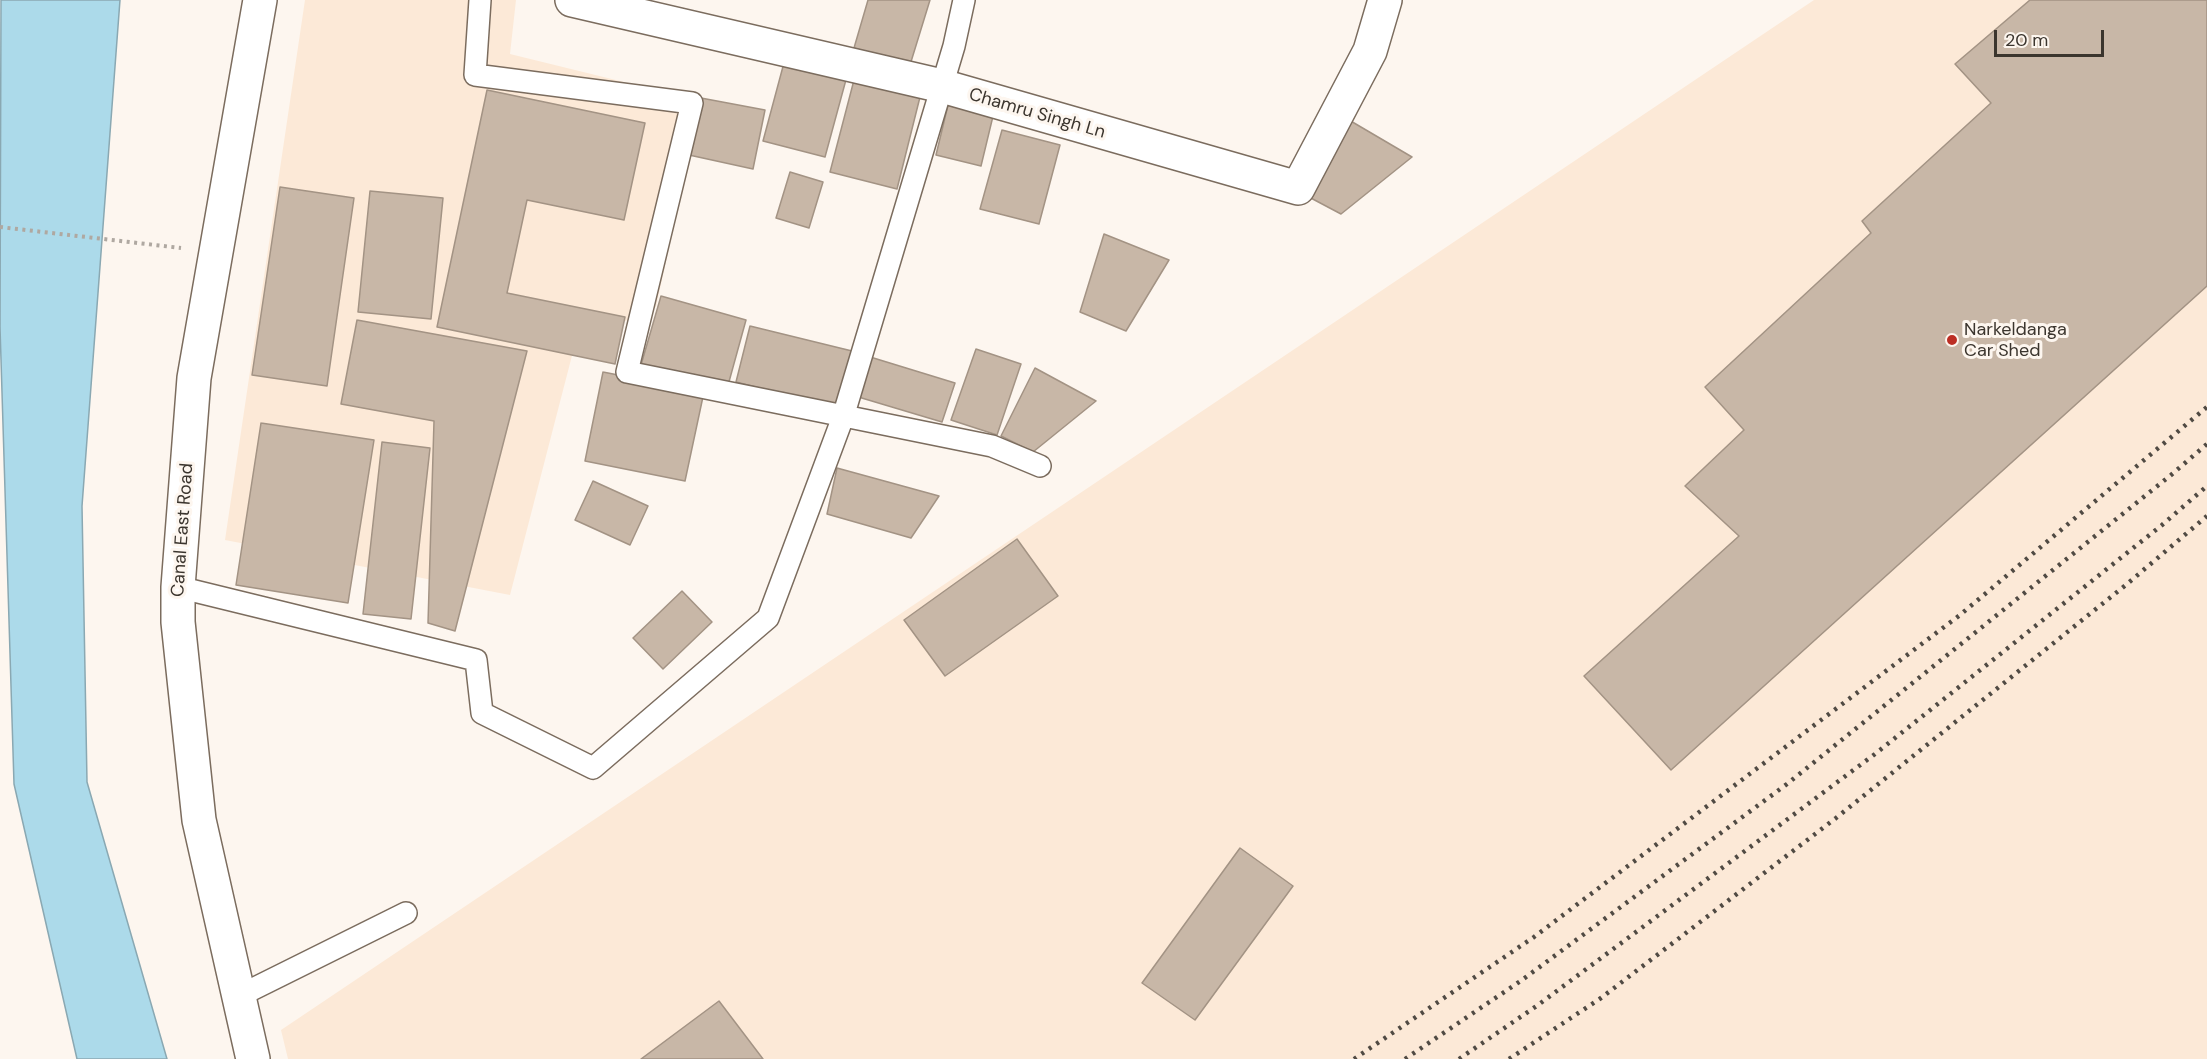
<!DOCTYPE html>
<html>
<head>
<meta charset="utf-8">
<style>
  body { margin:0 }
  #map { position:relative; width:2207px; height:1059px; overflow:hidden; background:#fdf6ef; font-family:"DM Sans",sans-serif }
  canvas { display:block }
  .scale { position:absolute; left:1994px; top:30px; width:110px; height:27px; box-sizing:border-box; border:3px solid #3b352e; border-top:0; padding-left:8px; font-size:18px; line-height:21px; white-space:nowrap; color:#3b352e; -webkit-text-stroke:4px #fdf6ef; paint-order:stroke }
</style>
</head>
<body>
<div id="map">
<canvas width="2207" height="1059"></canvas>
<div class="scale">20 m</div>
</div>
<script>
const g = document.querySelector('canvas').getContext('2d');
g.lineJoin = 'round';
function fillPath(path, color) { g.fillStyle = color; g.fill(path, 'evenodd'); }
const toPath = rows => new Path2D(rows.map(r => 'M' + r).join(''));
function trace(path, color, width, dash) { g.strokeStyle = color; g.lineWidth = width; g.lineCap = dash ? 'butt' : 'round'; g.setLineDash(dash || []); g.stroke(path); }
function drawText(font, color, halo, rows, align = 'center') {
  g.font = font + ' "DM Sans",sans-serif'; g.lineWidth = 6; g.setLineDash([]); g.textBaseline = 'middle'; g.strokeStyle = halo; g.fillStyle = color; for (const [text, x, y, turn = 0] of rows) {
    g.save(); g.translate(x, y); g.rotate((+turn || 0) * Math.PI / 180); g.textAlign = isNaN(turn) ? turn : align; if (halo) g.strokeText(text, 0, 0); g.fillText(text, 0, 0); g.restore();
  }
}
const built = toPath([
  [305,0,516,0,510,54,701,101,656,307,575,344,510,595,225,540],
  [1814,0,2207,0,2207,1059,288,1059,281,1030]
]);
const water = toPath([
  [1,0,120,0,82,506,87,782,167,1059,77,1059,14,784,0,327,1,0]
]);
const building = toPath([
  [868,0,930,0,910,65,854,48,868,0],
  [2030,0,2207,0,2207,286,1671,770,1584,676,1739,536,1685,486,1744,430,1705,387,1871,233,1862,221,1991,103,1955,64,2030,0],
  [785,59,847,76,825,157,763,141,785,59],
  [854,80,920,97,897,189,830,172,854,80],
  [487,90,645,123,624,220,527,200,507,293,625,317,615,364,437,327,487,90],
  [701,98,765,110,753,169,689,155,701,98],
  [949,101,994,112,981,166,936,155,949,101],
  [1349,120,1412,157,1341,214,1307,196,1349,120],
  [1002,130,1060,145,1039,224,980,209,1002,130],
  [790,172,823,182,809,228,776,218,790,172],
  [280,187,354,198,327,386,252,375,280,187],
  [370,191,443,198,431,319,358,312,370,191],
  [1104,234,1169,260,1126,331,1080,312,1104,234],
  [661,296,746,320,727,389,641,365,661,296],
  [357,320,527,351,455,631,428,623,434,421,341,404,357,320],
  [750,326,852,351,838,408,736,382,750,326],
  [976,349,1021,364,997,435,951,420,976,349],
  [867,356,955,383,942,422,855,396,867,356],
  [1035,368,1096,401,1033,452,1001,436,1035,368],
  [603,372,704,392,685,481,585,461,603,372],
  [261,423,374,440,348,603,236,585,261,423],
  [382,442,430,448,411,619,363,614,382,442],
  [837,468,939,496,911,538,827,514,837,468],
  [593,481,648,506,630,545,575,520,593,481],
  [1017,539,1058,596,945,676,904,620,1017,539],
  [682,591,712,622,663,669,633,638,682,591],
  [1240,848,1293,886,1195,1020,1142,983,1240,848],
  [719,1001,763,1059,641,1059,719,1001]
]);
const path = toPath([
  [0,227,181,248]
]);
const lane = toPath([
  [480,0,475,75,692,103,627,372,992,446,1040,466],
  [178,587,476,660,482,713,593,768,768,618,843,417,954,46,964,0],
  [239,996,406,913]
]);
const street = toPath([
  [572,0,942,86,1298,188,1370,51,1385,0]
]);
const secondary = toPath([
  [253,1059,199,820,178,622,178,587,194,378,260,0]
]);
const rail = toPath([
  [1354,1059,1534,937,1960,615,2207,407],
  [1405,1059,1522,980,1787,784,2171,475,2207,444],
  [1459,1059,1538,1005,1875,754,2162,525,2207,486],
  [1509,1059,1601,998,1836,818,2127,584,2207,516]
]);
const markers = [
  [1952,340,6,"#bc2e24"]
];
const streetNames = [
  ["Chamru Singh Ln",1037,114,16],
  ["Canal East Road",183,530,-86]
];
const poiNames = [
  ["Narkeldanga",1964,330],
  ["Car Shed",1964,351]
];
fillPath(built, '#fce9d7');
fillPath(water, '#acdaea');
trace(water, '#8aa8b2', 1.5);
fillPath(building, '#c8b7a7');
trace(building, '#a39384', 1.5);
trace(lane, '#7b6c5e', 24);
trace(street, '#7b6c5e', 36);
trace(secondary, '#7b6c5e', 36);
trace(path, '#afa8a1', 4, [3, 4.5]);
trace(lane, '#fff', 21);
trace(street, '#fff', 33);
trace(secondary, '#fff', 33);
trace(rail, '#504a43', 4.5, [3, 6]);
for (const [x, y, r, color] of markers) { const dot = new Path2D(); dot.arc(x, y, r, 0, 2 * Math.PI); g.fillStyle = color; g.fill(dot); trace(dot, '#fdf6ef', 2); }
drawText('18px', '#3b352e', '#fdf6ef', streetNames);
drawText('18px', '#3b352e', '#fdf6ef', poiNames, 'left');
</script>
</body>
</html>
